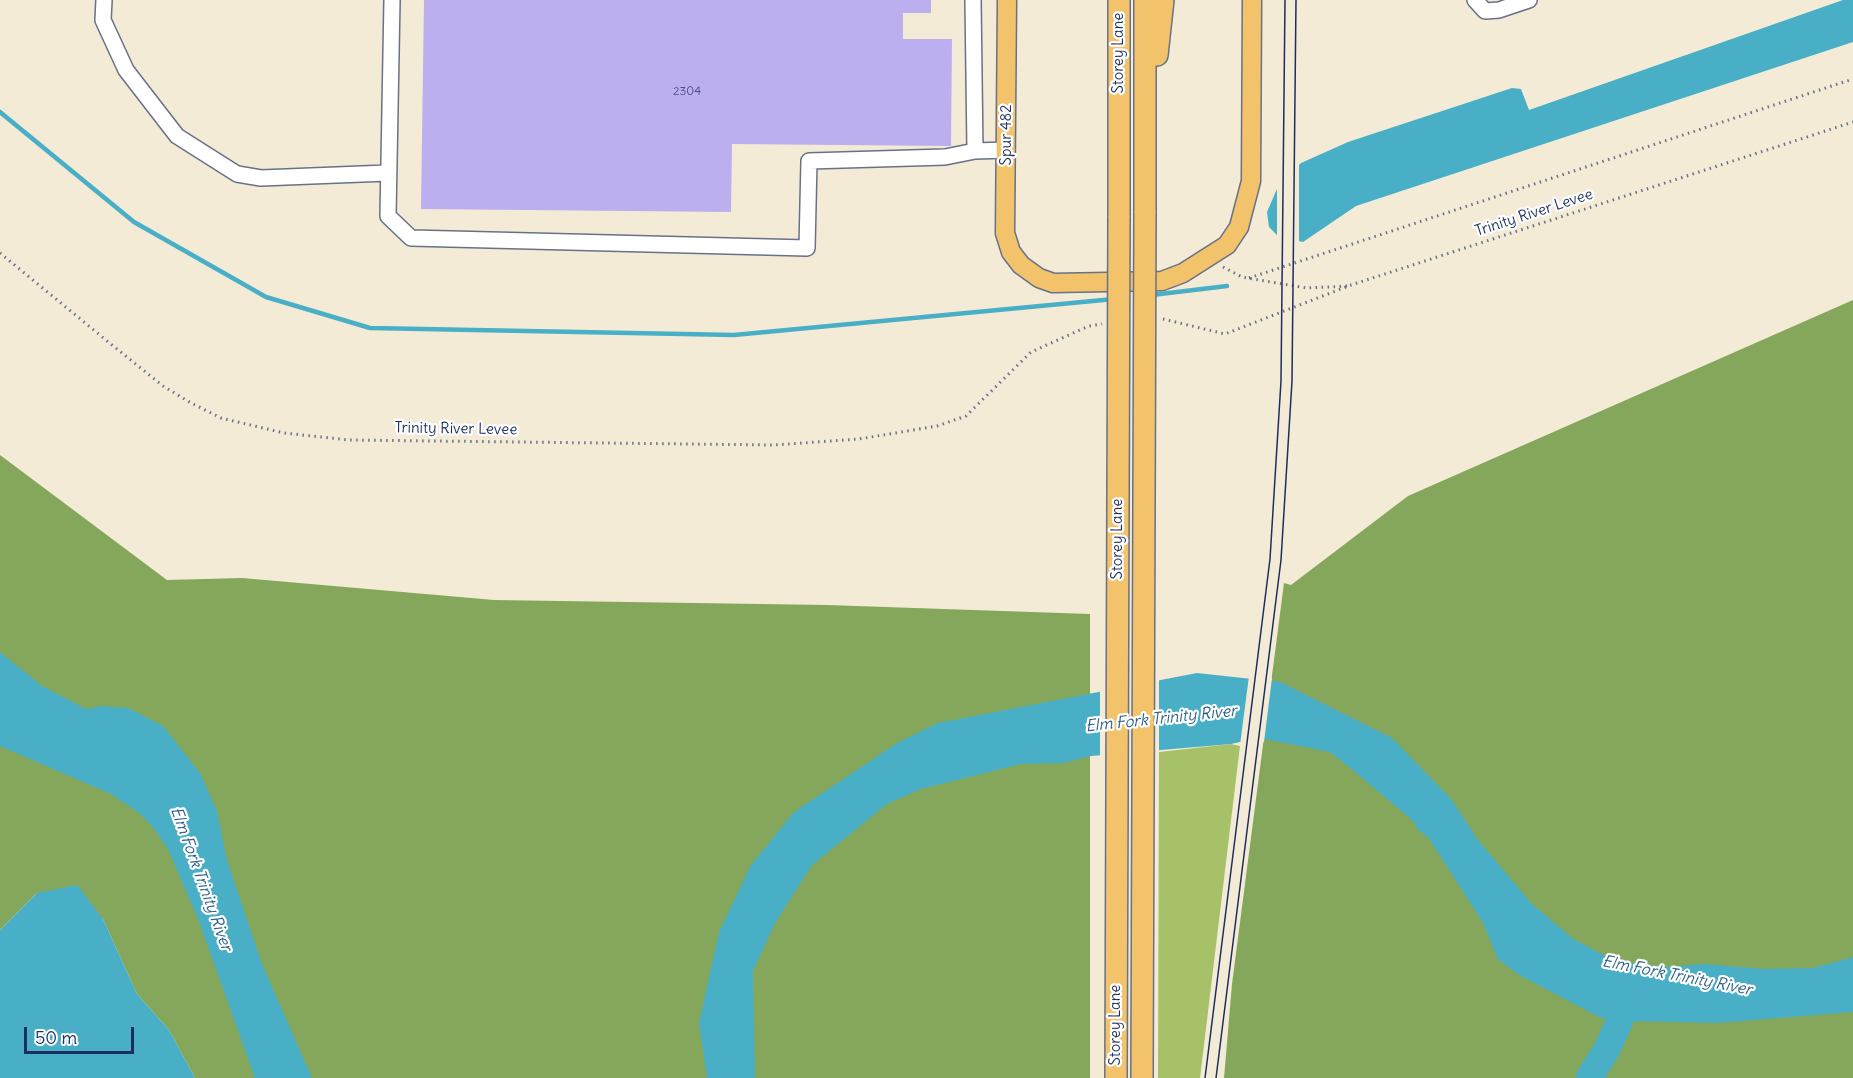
<!DOCTYPE html>
<html>
<head>
<meta charset="utf-8">
<style>
  body { margin:0 }
  #map { position:relative; width:1853px; height:1078px; overflow:hidden; background:#f4ebd6; font-family:Delius,sans-serif }
  canvas { display:block }
  .scale { position:absolute; left:24px; top:1027px; width:110px; height:27px; box-sizing:border-box; border:3px solid #1b2f5e; border-top:0; padding-left:8px; font-size:18px; line-height:21px; white-space:nowrap; color:#1b2f5e; -webkit-text-stroke:4px #fff; paint-order:stroke }
</style>
</head>
<body>
<div id="map">
<canvas width="1853" height="1078"></canvas>
<div class="scale">50 m</div>
</div>
<script>
const g = document.querySelector('canvas').getContext('2d');
g.lineJoin = 'round';
function fillPath(path, color) { g.fillStyle = color; g.fill(path, 'evenodd'); }
const toPath = rows => new Path2D(rows.map(r => 'M' + r).join(''));
function trace(path, color, width, dash) { g.strokeStyle = color; g.lineWidth = width; g.lineCap = dash ? 'butt' : 'round'; g.setLineDash(dash || []); g.stroke(path); }
function drawText(font, color, halo, rows, align = 'center') {
  g.font = font + ' Delius,sans-serif'; g.lineWidth = 4.5; g.setLineDash([]); g.textBaseline = 'middle'; g.strokeStyle = halo; g.fillStyle = color; for (const [text, x, y, turn = 0] of rows) {
    g.save(); g.translate(x, y); g.rotate((+turn || 0) * Math.PI / 180); g.textAlign = isNaN(turn) ? turn : align; if (halo) g.strokeText(text, 0, 0); g.fillText(text, 0, 0); g.restore();
  }
}
const green = toPath([
  [1231,744,1240,746,1200,1078,1158,1078,1159,752]
]);
const forest = toPath([
  [1853,300,1853,1078,1224,1078,1232,984,1284,583,1291,585,1408,496],
  [0,455,167,580,242,578,494,600,827,605,1090,614,1090,1078,195,1078,169,1030,137,994,103,919,37,893,0,930]
]);
const water = toPath([
  [1843,0,1853,0,1853,42,1356,206,1303,242,1279,237,1269,227,1267,212,1280,182,1301,163,1348,142,1512,88,1521,89,1529,110],
  [0,652,42,686,86,709,103,706,128,708,163,726,200,773,217,811,227,860,262,964,312,1078,255,1078,198,919,168,849,152,826,139,813,111,794,0,746],
  [1197,673,1280,682,1392,738,1452,800,1478,840,1532,904,1572,938,1612,960,1664,967,1704,964,1763,969,1814,968,1853,957,1853,1012,1718,1023,1631,1021,1601,1018,1519,975,1498,959,1482,921,1428,837,1419,831,1413,821,1354,771,1330,752,1259,738,1231,744,1091,756,1064,763,1021,764,921,789,887,804,812,865,775,923,753,971,755,1078,707,1078,699,1023,719,932,751,865,794,812,897,743,938,723],
  [77,885,103,919,137,994,169,1030,195,1078,0,1078,0,930,37,893]
]);
const pier = toPath([
  [1299,161,1299,245,1296,245,1277,240,1277,180],
  [1249,676,1272,678,1264,742,1240,745],
  [1159,678,1159,753,1100,758,1100,689]
]);
const stream = toPath([
  [0,112,134,222,266,297,370,328,734,335,1114,299],
  [1152,295,1227,286]
]);
const river = toPath([
  [1589,1078,1607,1049,1636,985]
]);
const building = toPath([
  [424,0,931,0,931,13,903,13,903,39,952,39,951,146,732,144,731,212,421,209]
]);
const path = toPath([
  [0,253,112,345,163,386,191,403,221,418,284,433,349,440,774,445,859,439,937,426,966,416,1031,352,1089,326,1102,324],
  [1223,267,1242,277,1307,288,1348,286],
  [1249,278,1853,79],
  [1163,319,1225,334,1351,285,1853,122]
]);
const minor = toPath([
  [104,0,103,20,126,70,177,136,237,174,261,178,387,173],
  [392,0,388,216,411,238,807,248,809,161,945,157,975,151],
  [973,0,975,151,1007,150],
  [1475,0,1485,11,1499,10,1529,0]
]);
const major = toPath([
  [1007,0,1005,233,1011,252,1021,265,1039,278,1053,283,1162,281,1183,273,1227,245,1239,227,1251,181,1252,0]
]);
const highway = toPath([
  [1119,0,1119,217],
  [1157,55,1163,0],
  [1145,213,1145,0]
]);
const tram = toPath([
  [1205,1078,1270,559,1281,381,1285,0],
  [1216,1078,1281,560,1292,381,1296,0]
]);
const highwayBridge = toPath([
  [1116,1078,1119,217],
  [1142,1078,1145,213]
]);
const numberNames = [
  ["2304",687,92]
];
const streetNames = [
  ["Storey Lane",1119,53,-90],
  ["Spur 482",1007,135,-90],
  ["Trinity River Levee",1534,213,-18],
  ["Trinity River Levee",456,429,1],
  ["Storey Lane",1118,539,-90],
  ["Storey Lane",1116,1025,-90]
];
const waterNames = [
  ["Elm Fork Trinity River",1161,719,-6],
  ["Elm Fork Trinity River",201,879,70],
  ["Elm Fork Trinity River",1677,976,11]
];
fillPath(green, '#a6c167');
fillPath(forest, '#84a75c');
fillPath(water, '#48afc7');
fillPath(pier, '#f4ebd6');
trace(stream, '#48afc7', 4.5);
trace(river, '#48afc7', 27);
fillPath(building, '#bbafef');
trace(minor, '#677188', 18);
trace(major, '#677188', 21);
trace(highway, '#677188', 24);
trace(path, '#677188', 3, [1.5, 4.5]);
trace(minor, '#fff', 15);
trace(major, '#f2c36a', 18);
trace(highway, '#f2c36a', 21);
trace(tram, '#1b2f5e', 1.5);
trace(highwayBridge, '#677188', 24, []);
trace(highwayBridge, '#f2c36a', 21);
drawText('12px', '#434f82', null, numberNames);
drawText('15px', '#1b2f5e', '#fff', streetNames);
drawText('italic 16px', '#2d6288', '#fff', waterNames);
</script>
</body>
</html>
